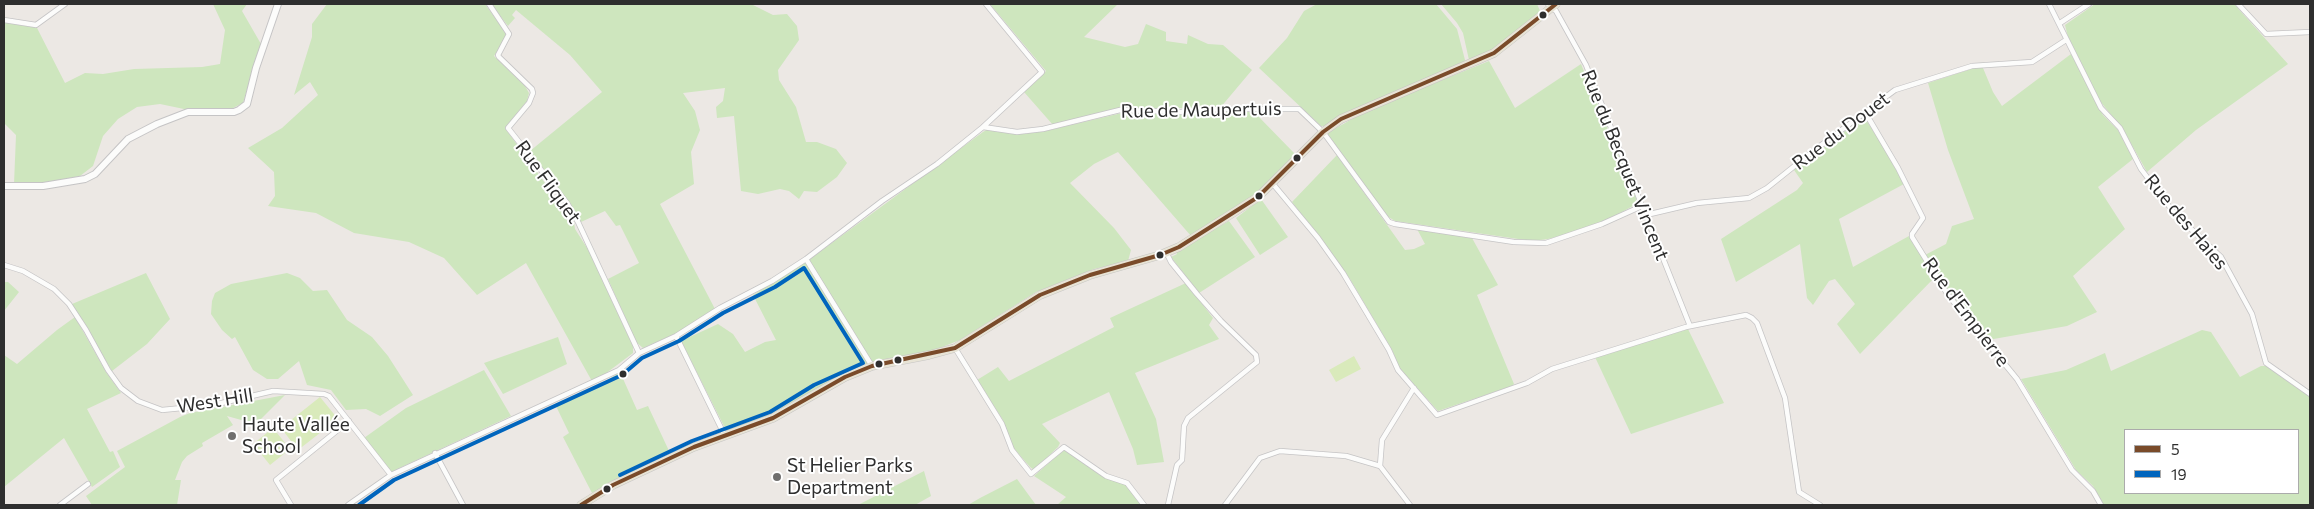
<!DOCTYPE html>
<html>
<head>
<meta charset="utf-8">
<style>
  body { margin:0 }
  #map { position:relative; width:2314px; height:509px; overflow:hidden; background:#ece8e4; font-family:Commissioner,sans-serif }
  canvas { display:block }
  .frame { position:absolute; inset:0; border:5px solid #2e2e2e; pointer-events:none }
  .legend { position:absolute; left:2124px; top:429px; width:175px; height:65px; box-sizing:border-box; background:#fff; border:1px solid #ababab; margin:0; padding:6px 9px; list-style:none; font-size:15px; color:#2e2e2e }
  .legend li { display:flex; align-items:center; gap:10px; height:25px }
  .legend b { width:25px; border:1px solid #ababab }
</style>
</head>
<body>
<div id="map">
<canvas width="2314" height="509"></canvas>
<div class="frame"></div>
<ul class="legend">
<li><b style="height:6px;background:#7a4b2a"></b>5</li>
<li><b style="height:6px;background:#0065bd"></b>19</li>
</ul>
</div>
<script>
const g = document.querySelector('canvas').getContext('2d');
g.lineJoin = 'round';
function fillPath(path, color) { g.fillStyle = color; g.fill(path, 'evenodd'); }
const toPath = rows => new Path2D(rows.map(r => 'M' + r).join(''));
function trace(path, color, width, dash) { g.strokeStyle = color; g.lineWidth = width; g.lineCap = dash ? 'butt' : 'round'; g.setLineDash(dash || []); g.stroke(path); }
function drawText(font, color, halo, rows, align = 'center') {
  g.font = font + ' Commissioner,sans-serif'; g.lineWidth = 4; g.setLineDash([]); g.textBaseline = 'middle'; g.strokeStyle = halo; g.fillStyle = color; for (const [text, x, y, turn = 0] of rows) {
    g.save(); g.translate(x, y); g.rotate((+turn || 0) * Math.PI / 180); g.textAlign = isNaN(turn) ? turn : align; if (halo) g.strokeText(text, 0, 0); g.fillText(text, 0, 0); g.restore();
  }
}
const green = toPath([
  [213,4,247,4,242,11,261,44,243,103,231,109,184,109,160,104,137,107,118,119,103,136,93,166,80,176,42,184,14,184,16,135,4,123,4,22,36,26,65,83,85,73,103,74,134,69,202,67,220,64,225,30],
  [327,4,485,4,506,33,505,39,494,56,525,86,529,93,527,101,505,128,574,223,575,229,589,251,633,346,633,353,593,383,526,263,477,295,444,258,409,242,354,233,316,213,268,206,275,196,274,172,248,148,282,128,318,95,310,82,294,95,312,37,312,24],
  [491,4,751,4,773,15,787,14,797,26,799,40,778,70,779,80,796,107,806,142,817,142,836,149,847,163,837,177,817,192,804,191,799,199,789,191,780,189,758,194,741,191,734,116,717,118,716,107,723,101,725,88,683,93,695,111,700,130,691,152,694,184,660,204,715,309,677,333,643,348,636,342,608,279,639,263,620,225,616,226,605,211,581,222,571,206,530,151,602,92,570,55,516,10,512,15,515,18,508,26],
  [990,4,1118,4,1084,37,1125,47,1138,44,1146,24,1166,32,1166,41,1187,44,1188,35,1208,44,1223,45,1252,70,1220,108,1120,108,1053,125,1024,92,1046,71],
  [1317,4,1436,4,1457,29,1465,60,1464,63,1354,109,1324,126,1321,126,1259,68,1287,38,1304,11],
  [1441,4,1537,4,1541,13,1489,53,1469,60,1463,33,1457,23],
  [2095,4,2234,4,2288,64,2196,130,2147,172,2124,131,2100,101,2069,41,2065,25],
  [2071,54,2103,115,2118,130,2133,159,2098,187,2125,229,2073,276,2097,312,2067,326,1988,340,1939,278,1925,255,1946,244,1952,226,1974,219,1948,150,1928,83,1974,68,1983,68,1993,92,2002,106],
  [1489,61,1515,108,1581,64,1638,203,1608,220,1574,232,1548,239,1532,241,1395,221,1387,216,1327,135,1329,132,1368,110],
  [1224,110,1258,110,1257,115,1296,155,1262,190,1251,197,1191,236,1118,152,1094,164,1070,183,1114,228,1131,250,1128,261,1094,269,1036,292,960,340,932,351,840,376,767,416,727,432,681,341,718,324,733,334,745,352,765,342,776,340,753,295,810,259,983,132,988,129,1020,134,1045,131,1122,113,1184,115],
  [1864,117,1882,144,1904,184,1839,219,1853,267,1909,236,1935,277,1860,354,1837,324,1855,304,1835,279,1829,281,1813,305,1807,298,1800,244,1736,282,1721,239,1797,190,1803,183,1794,170],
  [1337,155,1405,250,1414,249,1425,244,1417,229,1472,238,1498,285,1477,295,1514,384,1512,386,1438,411,1400,369,1392,350,1350,279,1292,202],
  [1261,199,1288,237,1260,255,1236,218],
  [1229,221,1255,257,1199,293,1171,257,1177,254,1175,251],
  [146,273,170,319,147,344,112,371,72,304],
  [287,273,300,278,313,291,327,290,347,320,372,337,388,356,413,395,380,416,366,409,346,410,331,390,307,385,299,361,278,379,267,379,253,370,235,337,232,339,222,330,211,314,212,301,215,293,231,284],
  [4,282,8,282,19,292,4,311],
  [1186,283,1213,318,1209,325,1219,339,1135,373,1156,419,1164,462,1137,465,1133,449,1109,392,1042,424,1060,443,1058,447,1034,470,1030,467,1011,445,1003,420,977,380,998,367,1009,381,1114,327,1110,318],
  [75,317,106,372,121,393,87,409,110,452,113,451,120,467,92,487,64,438,4,487,4,355,17,364,57,330],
  [1688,329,1724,403,1631,434,1595,357],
  [2202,330,2211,332,2240,377,2261,366,2266,366,2310,397,2310,505,2104,505,2093,486,2076,470,2021,379,2066,370,2105,353,2111,371],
  [2125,430,2298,430,2298,493,2125,493],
  [558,337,567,364,503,394,484,363],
  [484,370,511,416,391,472,364,438,406,408],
  [620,372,637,410,648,406,670,453,592,493,563,437,569,433,555,404,600,385],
  [285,395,261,419,252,423,227,416,233,425,202,443,203,446,187,456,182,462,175,480,181,480,177,505,92,505,86,496,125,467,117,451,180,417,190,413],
  [1065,449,1106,478,1126,485,1141,505,1057,505,1066,497,1034,476],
  [924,471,931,496,915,505,858,505],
  [1017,479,1036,505,968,505,980,498]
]);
const pitch = toPath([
  [1354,356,1361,369,1336,382,1329,370],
  [320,397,338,419,298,450,281,428],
  [273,428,290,449,270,465,253,444]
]);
const street = toPath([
  [489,4,509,34,498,55,499,57,532,89,533,93,529,103,508,128,567,203,578,222,639,353],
  [1548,4,1556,11,1586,65,1690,326],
  [2049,4,2101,108,2120,128,2141,169,2175,214,2221,257,2252,314,2266,363,2310,394],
  [2238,4,2266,34,2310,32],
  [4,20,36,25,65,4],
  [2060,23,2089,4],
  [1865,112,1898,168,1923,218,1912,234,1912,237,1948,295,2017,379,2072,470,2093,491,2101,505],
  [983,127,1017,132,1043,129,1120,110,1180,112,1219,109,1299,109,1323,132,1389,222,1395,224,1514,242,1546,243,1602,224,1642,206],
  [1273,184,1318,238,1343,273,1389,350,1398,370,1437,415,1527,383,1552,369,1686,327,1746,315,1752,318,1757,323,1785,398,1799,492,1820,505],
  [1646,215,1697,203,1749,198,1767,188,1812,152,1895,90,1972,66,2032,62,2066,40],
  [1166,252,1171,262,1197,294,1221,321,1256,355,1257,362,1188,418,1184,426,1182,460,1177,465,1168,505],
  [806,259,872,366],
  [4,265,23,271,54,289,69,304,86,330,108,370,121,388,138,401,162,410,213,405,273,391,324,394,329,396,391,475],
  [676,336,725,436],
  [955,348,1002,424,1012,450,1031,474,1064,447,1106,476,1127,483,1144,505],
  [435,453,463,505],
  [1380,466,1382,440,1414,388],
  [60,505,88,484],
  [291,505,276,480,349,421],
  [348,505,391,475,619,370,639,353,676,336,720,308,772,281,806,259,882,201,937,164,983,127,1042,72,986,4],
  [1225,505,1260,458,1280,451,1346,456,1380,466,1410,505]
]);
const secondary = toPath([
  [4,186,43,186,85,179,95,174,128,139,157,124,188,112,234,112,239,110,247,104,256,68,278,4]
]);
const primary = toPath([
  [581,505,613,485,694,447,773,418,845,377,872,366,929,355,955,348,1040,295,1090,275,1160,255,1179,247,1258,197,1323,132,1341,119,1494,53,1556,4]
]);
const bus1 = toPath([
  [581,505,613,485,694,447,773,418,845,377,872,366,955,348,1040,295,1090,275,1160,255,1179,247,1258,197,1323,132,1341,119,1494,53,1556,4]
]);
const bus2 = toPath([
  [359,505,394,480,622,375,642,358,679,341,723,313,775,287,804,268,863,363,814,385,770,412,692,441,620,475]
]);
const markers = [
  [1543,15,4.5,"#2e2e2e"],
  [1297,158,4.5,"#2e2e2e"],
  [1259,196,4.5,"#2e2e2e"],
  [1160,255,4.5,"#2e2e2e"],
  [898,360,4.5,"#2e2e2e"],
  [879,364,4.5,"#2e2e2e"],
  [623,374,4.5,"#2e2e2e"],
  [232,436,5,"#706f6e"],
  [777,477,5,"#706f6e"],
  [607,489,4.5,"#2e2e2e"]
];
const streetNames = [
  ["Rue de Maupertuis",1201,110,-1],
  ["Rue du Douet",1841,131,-37],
  ["Rue du Becquet Vincent",1625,165,68],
  ["Rue Fliquet",548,182,54],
  ["Rue des Haies",2186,222,50],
  ["Rue d'Empierre",1966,312,53],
  ["West Hill",215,401,-9]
];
const poiNames = [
  ["Haute Vallée",242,425],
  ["School",242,447],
  ["St Helier Parks",787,466],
  ["Department",787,488]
];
fillPath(green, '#cee6be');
fillPath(pitch, '#d9eabb');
trace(street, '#c5c4c5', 6);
trace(secondary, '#c5c4c5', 8);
trace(primary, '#c6c5c4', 9);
trace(street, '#fcfcfb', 4.5);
trace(secondary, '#fcfcfb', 6);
trace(primary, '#e8e4d6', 8);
trace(bus1, '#7a4b2a', 4);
trace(bus2, '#0065bd', 4);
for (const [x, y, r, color] of markers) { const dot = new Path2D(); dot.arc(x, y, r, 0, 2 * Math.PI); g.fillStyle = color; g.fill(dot); trace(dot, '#fff', 2); }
drawText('19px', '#2e2e2e', '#fff', streetNames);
drawText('19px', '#2e2e2e', '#fff', poiNames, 'left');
</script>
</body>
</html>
